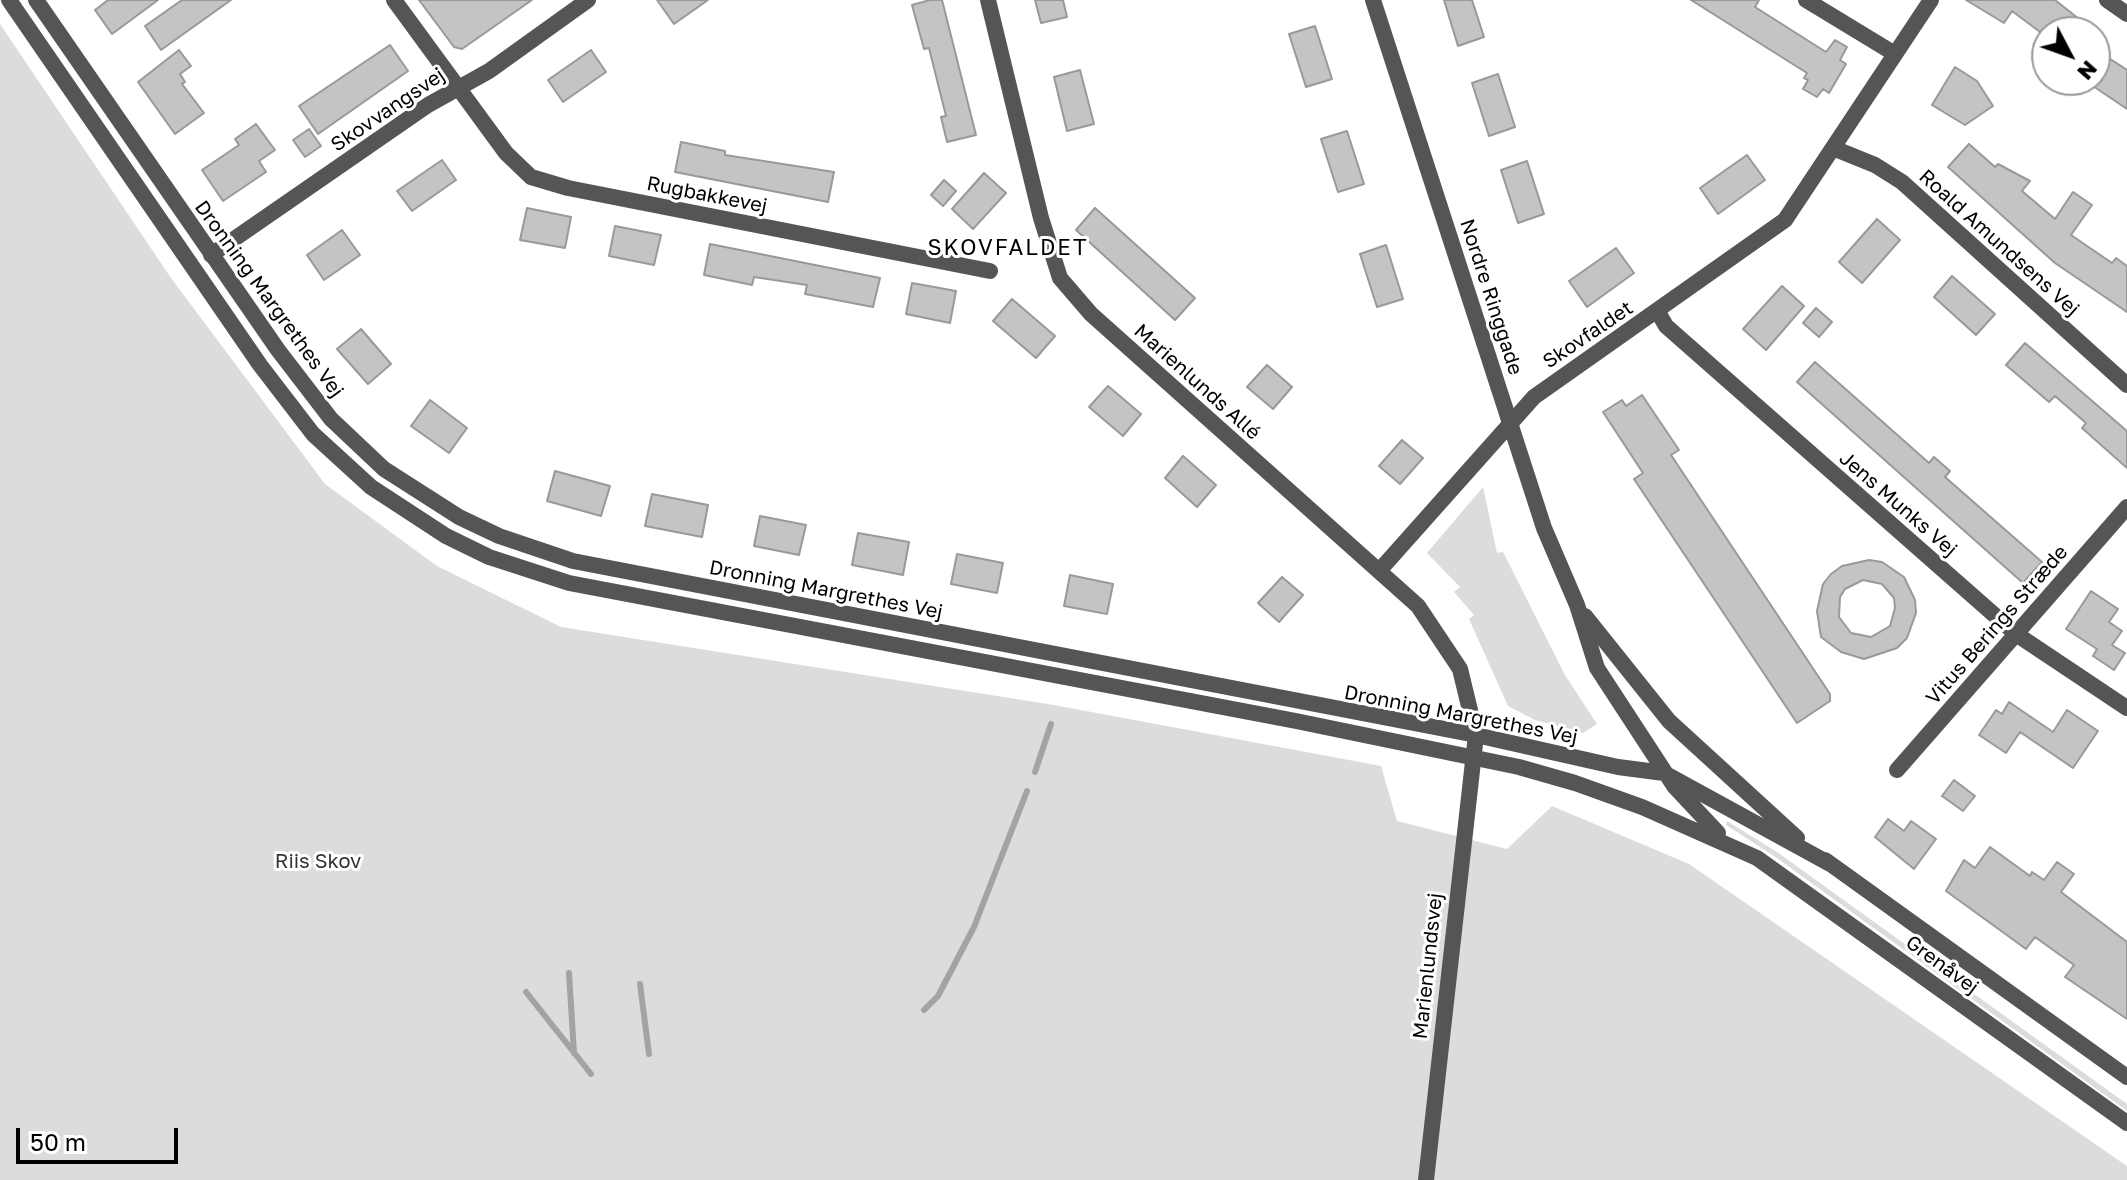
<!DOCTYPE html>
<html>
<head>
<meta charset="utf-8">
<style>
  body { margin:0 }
  #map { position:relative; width:2127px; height:1180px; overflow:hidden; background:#fff; font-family:"Golos Text",sans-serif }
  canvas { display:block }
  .north { position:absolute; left:2031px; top:16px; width:80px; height:80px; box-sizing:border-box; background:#fff; border:2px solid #999; border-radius:50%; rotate:131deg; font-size:22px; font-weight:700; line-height:32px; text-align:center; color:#000 }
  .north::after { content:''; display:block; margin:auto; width:28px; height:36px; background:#000; clip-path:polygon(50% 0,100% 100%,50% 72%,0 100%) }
  .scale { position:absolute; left:16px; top:1128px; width:162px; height:36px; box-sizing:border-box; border:4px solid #000; border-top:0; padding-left:10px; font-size:24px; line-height:28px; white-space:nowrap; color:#000; -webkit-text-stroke:6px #fff; paint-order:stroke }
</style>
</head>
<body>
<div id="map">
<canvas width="2127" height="1180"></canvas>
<div class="north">N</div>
<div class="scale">50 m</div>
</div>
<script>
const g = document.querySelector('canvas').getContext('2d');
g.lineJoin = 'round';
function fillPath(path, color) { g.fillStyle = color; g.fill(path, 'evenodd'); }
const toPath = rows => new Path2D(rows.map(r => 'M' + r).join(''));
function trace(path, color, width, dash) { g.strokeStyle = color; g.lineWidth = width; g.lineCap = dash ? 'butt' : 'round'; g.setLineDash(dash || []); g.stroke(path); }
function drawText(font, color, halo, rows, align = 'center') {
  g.font = font + ' "Golos Text",sans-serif'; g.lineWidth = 6; g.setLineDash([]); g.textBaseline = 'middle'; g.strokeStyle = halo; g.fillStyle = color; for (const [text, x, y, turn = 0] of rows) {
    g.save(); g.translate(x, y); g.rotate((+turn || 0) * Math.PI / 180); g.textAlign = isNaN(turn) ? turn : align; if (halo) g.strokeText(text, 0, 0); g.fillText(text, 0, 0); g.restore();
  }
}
const green = toPath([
  [0,24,171,278,325,484,437,566,561,627,1054,705,1381,766,1397,821,1507,849,1552,806,1689,864,2127,1166,2127,1180,0,1180],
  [1483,487,1497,553,1503,552,1565,675,1597,724,1583,733,1535,720,1508,706,1469,619,1474,615,1454,592,1460,587,1427,553],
  [1727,821,1777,852,2127,1104,2127,1111,1774,856,1726,825]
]);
const stream = toPath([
  [1035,772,1051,724],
  [569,973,574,1053],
  [640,984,649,1054],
  [526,992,591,1074],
  [924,1010,938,996,974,927,1027,791]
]);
const building = toPath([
  [108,0,158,0,112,34,95,10,108,0],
  [182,0,231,0,161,50,145,26,182,0],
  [419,0,532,0,462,49,454,47,419,0],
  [657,0,708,0,674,24,657,0],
  [930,0,942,0,976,135,947,142,941,117,946,116,929,48,924,49,912,5,930,0],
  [1035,0,1063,0,1067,17,1041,23,1035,0],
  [1444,0,1472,0,1484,37,1458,46,1444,0],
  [1691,0,1759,0,1755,7,1826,52,1835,40,1847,47,1840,60,1846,64,1829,93,1823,89,1817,97,1803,89,1808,80,1804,78,1807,73,1691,0],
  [1966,0,2055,0,2079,19,2069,32,2040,32,2012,11,2004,23,1966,0],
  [1315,26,1332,79,1306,87,1289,34,1315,26],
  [390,45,408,71,318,134,299,106,390,45],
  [179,50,191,66,180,74,185,82,182,84,204,113,175,134,138,82,179,50],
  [591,50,606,72,563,102,548,80,591,50],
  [2101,53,2127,70,2127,109,2084,80,2102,80,2095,74,2095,62,2101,53],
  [1955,67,1977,81,1993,106,1965,125,1932,105,1955,67],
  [1080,70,1094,124,1067,131,1054,77,1080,70],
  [1498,74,1515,127,1489,136,1472,83,1498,74],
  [256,124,275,150,259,161,266,172,223,201,202,170,239,145,235,139,256,124],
  [309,129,321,146,305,157,293,140,309,129],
  [1347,131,1364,184,1338,192,1321,139,1347,131],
  [681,142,725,151,725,155,834,172,828,202,675,172,681,142],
  [1969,144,1995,167,1998,164,2030,181,2022,191,2055,219,2073,192,2092,205,2071,235,2112,263,2116,258,2127,266,2127,312,2055,263,1948,167,1969,144],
  [1747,155,1765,180,1718,214,1700,188,1747,155],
  [442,160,456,180,412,211,397,191,442,160],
  [1527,161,1544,214,1518,223,1501,170,1527,161],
  [984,173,1006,193,973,229,952,209,984,173],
  [944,180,956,191,943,206,931,195,944,180],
  [527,208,571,217,565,248,520,240,527,208],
  [1095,208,1195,298,1175,320,1076,230,1095,208],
  [1877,219,1900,240,1862,283,1839,262,1877,219],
  [615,226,661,235,654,265,609,256,615,226],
  [342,230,360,255,324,280,307,255,342,230],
  [710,244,880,278,873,307,805,294,807,285,754,277,752,285,704,275,710,244],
  [1386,245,1403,299,1377,307,1360,254,1386,245],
  [1616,248,1634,273,1587,307,1569,281,1616,248],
  [1952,276,1995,314,1976,335,1934,297,1952,276],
  [912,283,956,291,950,323,906,314,912,283],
  [1782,286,1804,306,1766,350,1743,329,1782,286],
  [1012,299,1055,336,1036,358,993,321,1012,299],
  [1816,308,1832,322,1819,337,1803,323,1816,308],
  [361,329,391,364,368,384,337,349,361,329],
  [2025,343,2127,431,2127,468,2082,428,2086,423,2055,396,2049,402,2006,365,2025,343],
  [1815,362,1929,463,1934,457,1950,471,1945,477,2042,562,2023,583,1797,382,1815,362],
  [1267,365,1292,387,1273,409,1247,387,1267,365],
  [1108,386,1141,414,1123,436,1089,407,1108,386],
  [1642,395,1679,450,1671,455,1830,694,1830,701,1797,723,1634,479,1643,473,1603,412,1622,400,1626,406,1642,395],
  [430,400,467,428,449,453,411,426,430,400],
  [1402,440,1423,458,1400,484,1379,466,1402,440],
  [1183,456,1216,485,1197,507,1165,478,1183,456],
  [555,471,610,486,601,516,547,501,555,471],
  [652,494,708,505,702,537,645,526,652,494],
  [760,516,806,525,799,555,754,546,760,516],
  [858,533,909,542,903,575,852,565,858,533],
  [957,554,1003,563,997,593,951,584,957,554],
  [1869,560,1882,562,1904,577,1915,600,1916,613,1907,638,1897,648,1864,659,1841,652,1821,637,1817,611,1823,584,1831,574,1842,566,1869,560],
  [1863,580,1882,584,1894,598,1895,608,1890,626,1871,637,1851,633,1839,617,1840,597,1845,589,1863,580],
  [1070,575,1113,584,1107,614,1064,606,1070,575],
  [1282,577,1303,595,1279,622,1258,603,1282,577],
  [2091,591,2118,609,2109,622,2122,631,2112,645,2125,653,2114,670,2093,656,2097,649,2066,629,2091,591],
  [2009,702,2053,732,2067,710,2098,731,2073,768,2020,732,2006,753,1979,735,1996,710,2002,714,2009,702],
  [1954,780,1975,796,1963,811,1942,796,1954,780],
  [1888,819,1904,831,1911,821,1936,839,1914,869,1875,837,1888,819],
  [1990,847,2030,876,2032,872,2044,880,2057,862,2074,874,2061,892,2127,942,2127,1019,2065,977,2074,965,2035,937,2026,949,1946,891,1964,860,1975,868,1990,847]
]);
const minor = toPath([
  [394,0,506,153,531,177,568,188,990,271],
  [988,0,1041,218,1060,278,1091,314,1418,606,1460,669,1476,735,1426,1180],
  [1806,0,1895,54],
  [2107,0,2127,14],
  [1833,148,1875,165,1902,182,2127,385],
  [1658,312,1666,326,2016,634,2127,708],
  [1379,571,1534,397,1785,220,1931,0],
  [1897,770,2127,507]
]);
const tertiary = toPath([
  [9,0,260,365,313,434,371,487,446,536,489,557,569,583,1296,721,1519,767,1575,783,1642,807,1757,858,2127,1123],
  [36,0,278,350,331,419,384,469,459,517,499,536,573,561,1476,735,1618,767,1664,773,1832,865],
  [1373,0,1544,528,1577,605,1597,668,1674,786,1718,833],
  [211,255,428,105,489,71,588,0],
  [1585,616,1669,721,1797,838],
  [1825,860,2127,1077]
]);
const streetNames = [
  ["Skovvangsvej",388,110,-34],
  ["Rugbakkevej",707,195,11],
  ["Roald Amundsens Vej",1999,243,42],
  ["Nordre Ringgade",1491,297,72],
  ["Dronning Margrethes Vej",269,299,54],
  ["Skovfaldet",1588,335,-34],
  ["Marienlunds Allé",1197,382,42],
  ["Jens Munks Vej",1898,504,41],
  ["Dronning Margrethes Vej",826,590,11],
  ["Vitus Berings Stræde",1997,625,-49],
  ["Dronning Margrethes Vej",1461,715,11],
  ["Grenåvej",1942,965,36],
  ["Marienlundsvej",1428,966,-84]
];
const parkNames = [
  ["Riis Skov",318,862]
];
const neighbourhoodNames = [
  ["SKOVFALDET",1008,248]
];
fillPath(green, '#dcdcdc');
trace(stream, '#a3a3a3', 6);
fillPath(building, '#c4c4c4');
trace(building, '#999', 2);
trace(minor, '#555', 16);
trace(tertiary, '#555', 16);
drawText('20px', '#000', '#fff', streetNames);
drawText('20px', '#333', '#fff', parkNames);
g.letterSpacing = '2px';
drawText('22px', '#000', '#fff', neighbourhoodNames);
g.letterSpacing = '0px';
</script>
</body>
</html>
